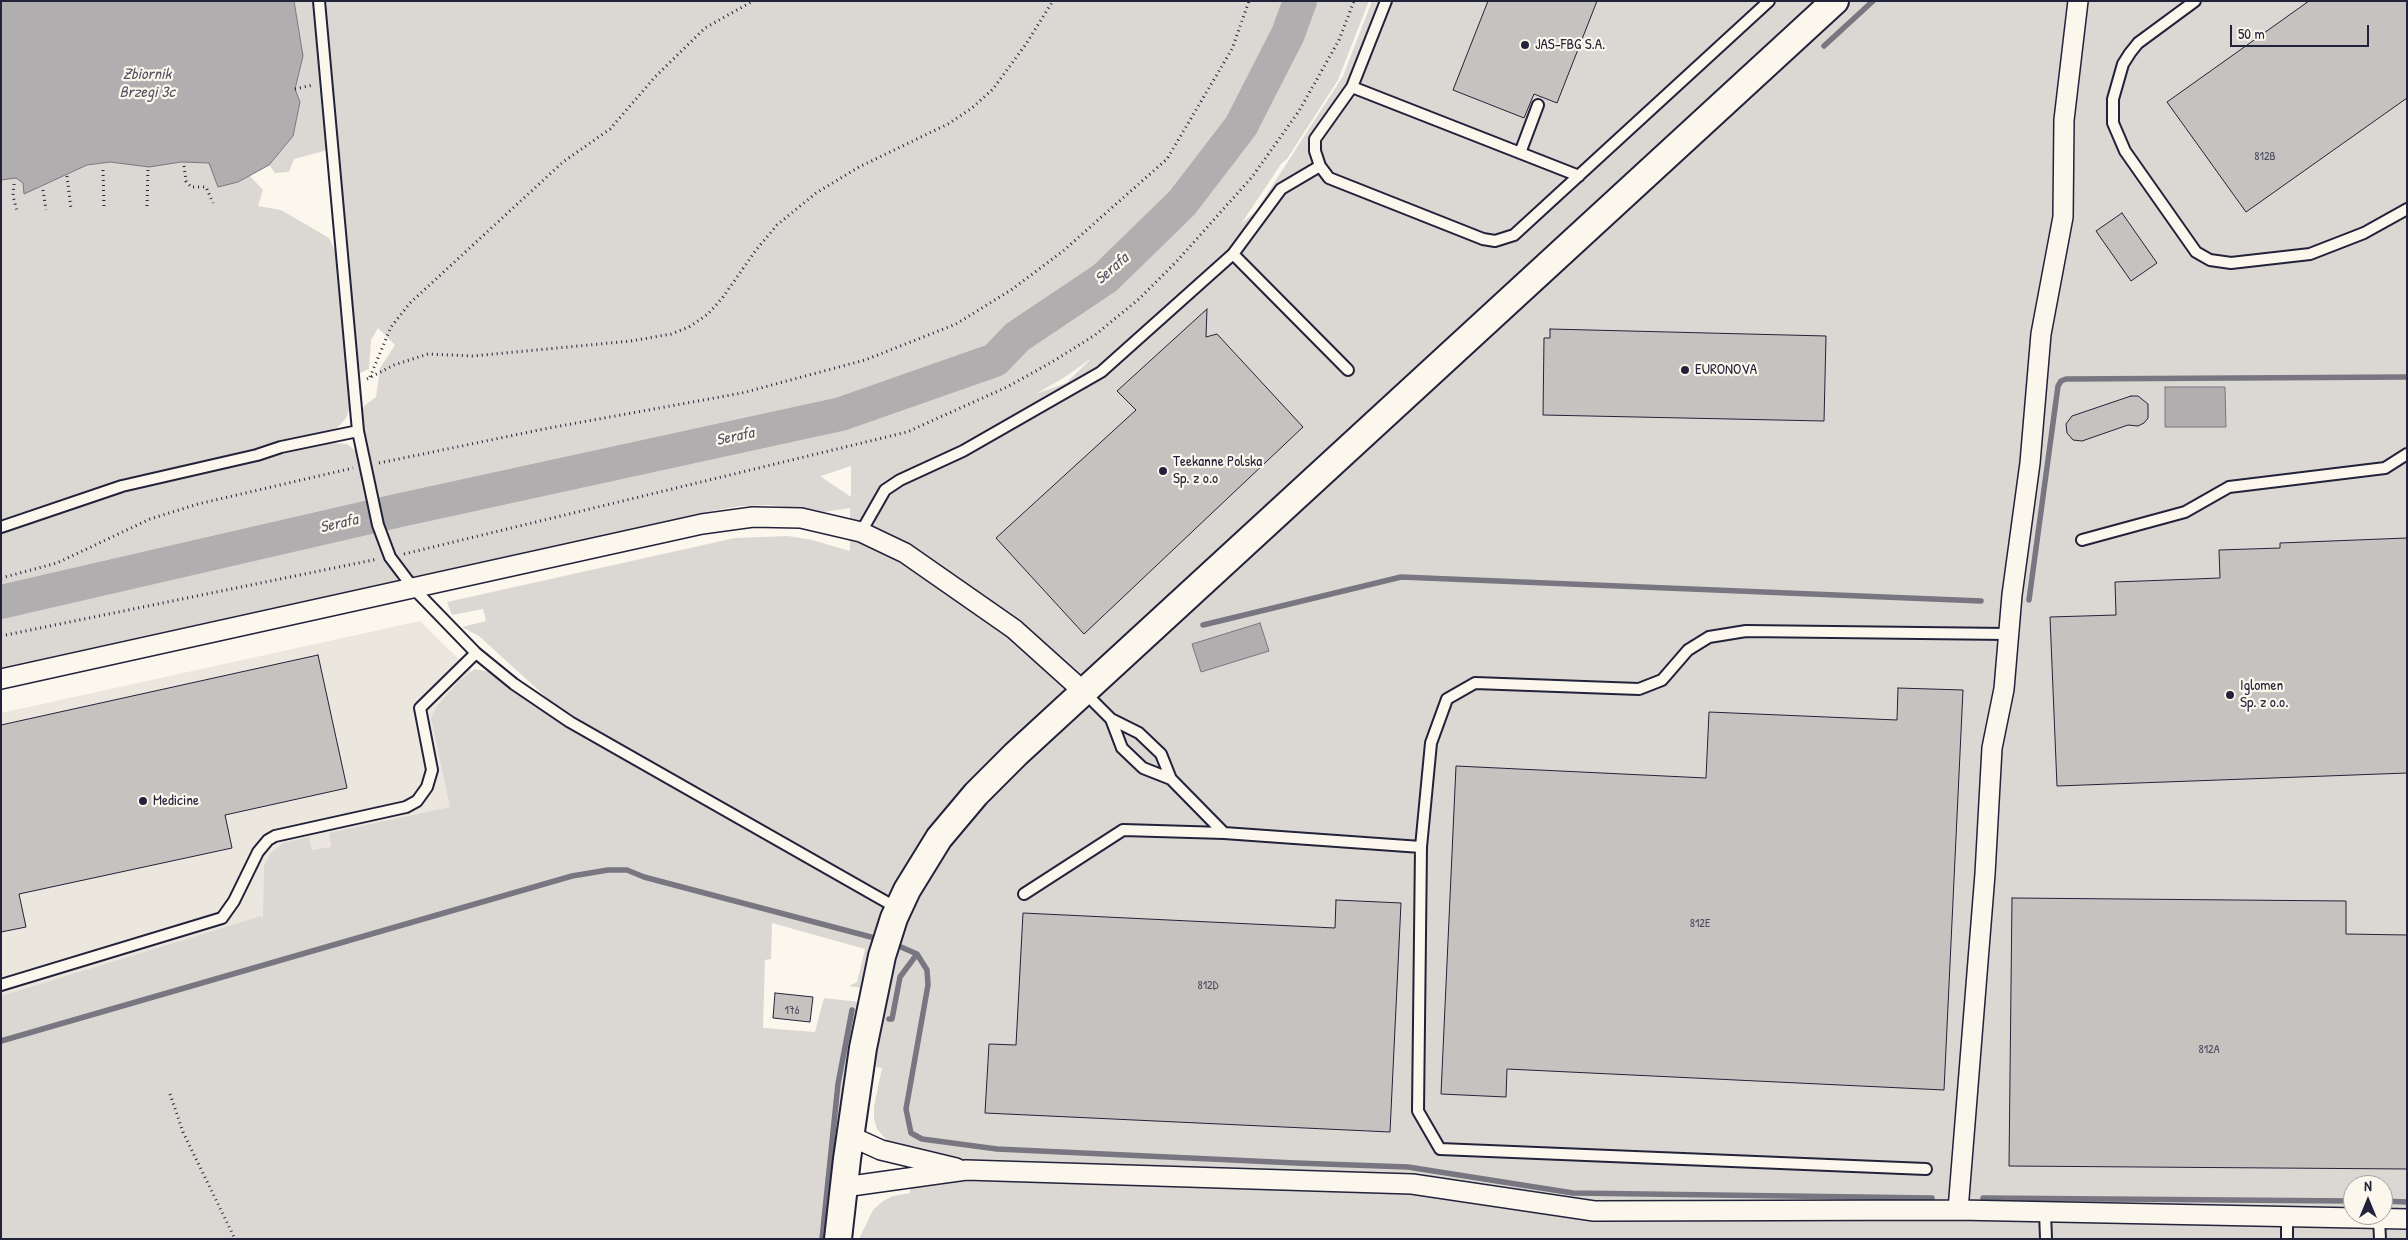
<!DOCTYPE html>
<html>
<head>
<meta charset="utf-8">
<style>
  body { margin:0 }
  #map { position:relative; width:2408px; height:1240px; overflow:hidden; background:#fbf7ec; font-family:"Patrick Hand",sans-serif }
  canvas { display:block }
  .frame { position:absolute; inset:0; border:2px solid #22223b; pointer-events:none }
  .north { position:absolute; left:2343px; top:1175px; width:50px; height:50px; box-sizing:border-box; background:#fbf7ec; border:1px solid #a4a2a5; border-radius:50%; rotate:0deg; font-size:14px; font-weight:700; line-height:20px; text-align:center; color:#22223b }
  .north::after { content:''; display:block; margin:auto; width:18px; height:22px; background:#22223b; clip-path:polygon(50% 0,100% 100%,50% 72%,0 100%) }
  .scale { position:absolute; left:2230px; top:25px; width:139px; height:22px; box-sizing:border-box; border:2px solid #22223b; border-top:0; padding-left:6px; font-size:15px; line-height:18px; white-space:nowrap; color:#22223b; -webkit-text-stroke:4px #fbf7ec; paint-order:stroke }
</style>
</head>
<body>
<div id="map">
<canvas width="2408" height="1240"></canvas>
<div class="frame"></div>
<div class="north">N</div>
<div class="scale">50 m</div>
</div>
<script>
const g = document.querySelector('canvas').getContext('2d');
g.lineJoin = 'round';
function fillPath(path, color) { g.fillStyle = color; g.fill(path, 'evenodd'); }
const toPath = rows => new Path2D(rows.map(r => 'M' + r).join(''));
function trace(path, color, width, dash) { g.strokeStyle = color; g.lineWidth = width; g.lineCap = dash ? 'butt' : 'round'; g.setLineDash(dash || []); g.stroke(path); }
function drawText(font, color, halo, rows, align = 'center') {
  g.font = font + ' "Patrick Hand",sans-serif'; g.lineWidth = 4.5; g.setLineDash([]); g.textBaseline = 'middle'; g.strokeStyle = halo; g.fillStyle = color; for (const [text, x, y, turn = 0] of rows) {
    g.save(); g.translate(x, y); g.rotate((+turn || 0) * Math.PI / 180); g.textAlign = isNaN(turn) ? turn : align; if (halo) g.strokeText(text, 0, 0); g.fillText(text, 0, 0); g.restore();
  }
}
const built = toPath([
  [420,621,476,676,558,731,288,954,1,1039,1,713]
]);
const green = toPath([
  [294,1,1369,1,1338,80,1287,159,1281,164,1241,224,1256,211,1343,76,1372,1,2407,1,2407,1239,859,1239,873,1210,883,1201,893,1196,910,1193,910,1150,889,1143,877,1129,874,1119,874,1107,882,1068,876,1067,882,1009,897,959,870,951,862,988,849,986,857,982,865,949,772,923,771,959,765,960,763,1028,815,1032,824,998,859,1002,843,1081,828,1239,1,1239,1,996,261,916,263,918,264,866,270,854,283,843,309,837,312,850,331,847,329,833,450,807,431,718,437,706,461,679,475,669,491,672,530,702,573,728,571,714,549,700,479,636,462,627,486,621,483,609,452,615,447,602,735,538,788,536,812,540,850,551,850,508,824,512,769,505,741,506,711,511,415,579,406,571,394,554,382,521,366,451,361,415,364,406,376,397,380,368,395,345,378,328,371,340,369,369,360,373,350,297,335,148,294,159,289,172,275,173,269,165,293,136,300,102,295,89,303,56],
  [1092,358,1066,383,1036,394,1065,377],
  [851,466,851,497,820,476,821,476],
  [2353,1185,2383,1185,2383,1215,2353,1215],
  [110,162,149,167,181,162,209,163,238,182,249,175,263,190,258,206,281,210,329,238,335,250,350,407,346,418,338,427,328,433,248,454,142,477,1,523,1,180,16,178,23,183,24,194,87,165],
  [331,443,347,444,357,452,384,552,399,583,1,670,1,533,114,493,177,476]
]);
const water = toPath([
  [1,1,294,1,303,56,295,89,300,102,293,136,269,165,238,182,218,187,209,163,181,162,149,167,110,162,87,165,24,194,23,183,16,178,1,180,1,1],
  [2165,387,2225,387,2226,427,2165,427,2165,387],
  [1260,623,1269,651,1201,672,1192,644,1260,623]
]);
const stream = toPath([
  [1824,46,1873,1],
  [2029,600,2058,386,2061,381,2066,379,2407,377],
  [1203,625,1401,577,1981,601],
  [901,947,917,954,927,970,928,985,906,1109,911,1133,922,1139,997,1149,1296,1163,1408,1167,1573,1193,1932,1198],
  [889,1019,892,1019,900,977,917,954],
  [1,1041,572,876,608,870,627,870,644,877,871,937],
  [1983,1198,2353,1201],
  [2383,1201,2407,1202],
  [822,1239,838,1084,852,1010]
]);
const river = toPath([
  [1,602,396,511,841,414,995,360,1017,337,1105,278,1182,203,1241,126,1288,34,1300,1]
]);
const building = toPath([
  [1488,1,1597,1,1557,103,1534,94,1524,118,1453,90,1488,1],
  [2309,1,2407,1,2407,98,2246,212,2167,102,2309,1],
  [2122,213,2157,263,2131,281,2096,231,2122,213],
  [1207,309,1206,337,1217,334,1303,427,1084,634,996,538,1136,410,1117,391,1207,309],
  [1550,329,1826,336,1824,421,1543,415,1544,338,1550,338,1550,329],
  [2131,396,2138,396,2148,404,2148,418,2144,423,2138,426,2128,425,2082,441,2073,440,2067,433,2066,424,2072,416,2131,396],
  [2407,538,2407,773,2057,786,2050,617,2116,615,2115,582,2220,578,2219,550,2280,548,2280,543,2407,538],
  [318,655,347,788,225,815,232,848,19,894,26,927,1,932,1,725,318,655],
  [1898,688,1963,690,1944,1090,1507,1069,1506,1097,1441,1094,1456,766,1706,778,1709,712,1897,720,1898,688],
  [2012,898,2346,901,2346,934,2407,935,2407,1169,2009,1166,2012,898],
  [1336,900,1401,903,1390,1132,985,1113,989,1044,1016,1045,1023,913,1335,928,1336,900],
  [775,993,813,997,810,1022,773,1018,775,993]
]);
const path = toPath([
  [295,89,313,85],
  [184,166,186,181,191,187,206,187,213,203],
  [103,170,104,208],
  [67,176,71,209],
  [14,184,13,196,17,211],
  [43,190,46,210],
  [147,206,148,169],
  [370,377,391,327,410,303,563,162,610,129,655,77,705,28,753,1],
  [367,379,394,365,428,354,473,356,631,341,671,334,689,327,708,314,723,297,756,250,777,225,816,193,859,167,948,124,972,108,993,89,1026,44,1053,1],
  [379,463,549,428,742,393,865,360,956,324,1011,290,1063,251,1167,159,1232,49,1249,1],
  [404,554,907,432,1007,387,1052,362,1095,335,1139,299,1177,261,1252,177,1299,111,1339,40,1354,1],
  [1,578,57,563,150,519,198,504,353,468],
  [1,636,378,559],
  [170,1094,183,1132,235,1239]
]);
const lane = toPath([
  [319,1,358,431,378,525,390,557,414,589,476,653,514,684,570,722,897,908],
  [1386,1,1352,87,1315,139,1315,151,1320,166,1329,178,1483,239,1495,241,1514,235,1769,1],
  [2195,1,2138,43,2130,53,2123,64,2113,99,2113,123,2125,151,2196,252,2210,260,2231,263,2310,254,2364,233,2407,209],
  [1352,87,1579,176],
  [1520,153,1538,105],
  [1233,254,1281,189,1320,166],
  [1,527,122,486,257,455,281,447,358,431],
  [861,532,885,490,900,480,963,451,1101,372,1233,254,1348,370],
  [2082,540,2185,512,2229,487,2385,468,2407,454],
  [1084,692,1111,719,1139,733,1161,754,1171,779,1224,833,1421,847,1418,1111,1440,1149,1926,1169],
  [1111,719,1122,748,1143,768,1171,779],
  [1421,847,1431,743,1447,699,1475,683,1639,689,1662,680,1688,650,1709,637,1746,631,2008,634],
  [1024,894,1123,830,1224,833],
  [1,985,222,918,234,901,258,852,268,840,275,836,406,807,417,801,427,787,432,770,420,708,476,653],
  [2045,1212,2046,1239],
  [2287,1217,2287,1239],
  [2379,1219,2380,1239]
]);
const street = toPath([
  [1,679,702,524,753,517,801,518,861,532,905,553,1014,629,1084,692],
  [850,1136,881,1150,956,1168],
  [844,1187,966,1170,1412,1184,1594,1211,1958,1210,2407,1219],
  [1958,1210,1985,874,1992,748,2004,689,2012,595,2030,463,2041,334,2063,217,2064,120,2078,1]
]);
const secondary = toPath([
  [838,1239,847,1159,863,1048,882,956,894,918,907,890,939,838,976,794,1016,754,1835,1]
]);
const markers = [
  [1525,45,5,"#22223b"],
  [1685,370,5,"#22223b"],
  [1163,471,5,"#22223b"],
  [2230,695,5,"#22223b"],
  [143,801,5,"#22223b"]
];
const numberNames = [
  ["812B",2265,157],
  ["812E",1700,924],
  ["812D",1208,986],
  ["176",792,1011],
  ["812A",2209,1050]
];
const poiNames = [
  ["JAS-FBG S.A.",1535,45],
  ["EURONOVA",1695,370],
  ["Teekanne Polska",1173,462],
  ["Sp. z o.o",1173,479],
  ["Iglomen",2240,686],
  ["Sp. z o.o.",2240,703],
  ["Medicine",153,801]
];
const waterNames = [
  ["Zbiornik",147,75],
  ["Brzegi 3c",147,93],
  ["Serafa",1112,269,-41],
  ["Serafa",735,437,-12],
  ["Serafa",339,524,-13]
];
fillPath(built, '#ebe7df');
fillPath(green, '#dbd8d3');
fillPath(water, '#b1aeb0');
trace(water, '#787681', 1);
trace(stream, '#787681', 5.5);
trace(river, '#b1aeb0', 34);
fillPath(building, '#c6c2c0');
trace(building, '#22223b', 1);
trace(lane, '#22223b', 14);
trace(street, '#22223b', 22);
trace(secondary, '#22223b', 30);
trace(path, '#22223b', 3, [1, 4]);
trace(lane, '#fbf7ec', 10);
trace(street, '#fbf7ec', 19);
trace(secondary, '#fbf7ec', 26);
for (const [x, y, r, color] of markers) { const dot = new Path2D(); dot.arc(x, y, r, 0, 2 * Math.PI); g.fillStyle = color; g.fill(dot); trace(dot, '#fbf7ec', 2); }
drawText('12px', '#4b4a5c', null, numberNames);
drawText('15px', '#22223b', '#fbf7ec', poiNames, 'left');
drawText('italic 16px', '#545364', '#fbf7ec', waterNames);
</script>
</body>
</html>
